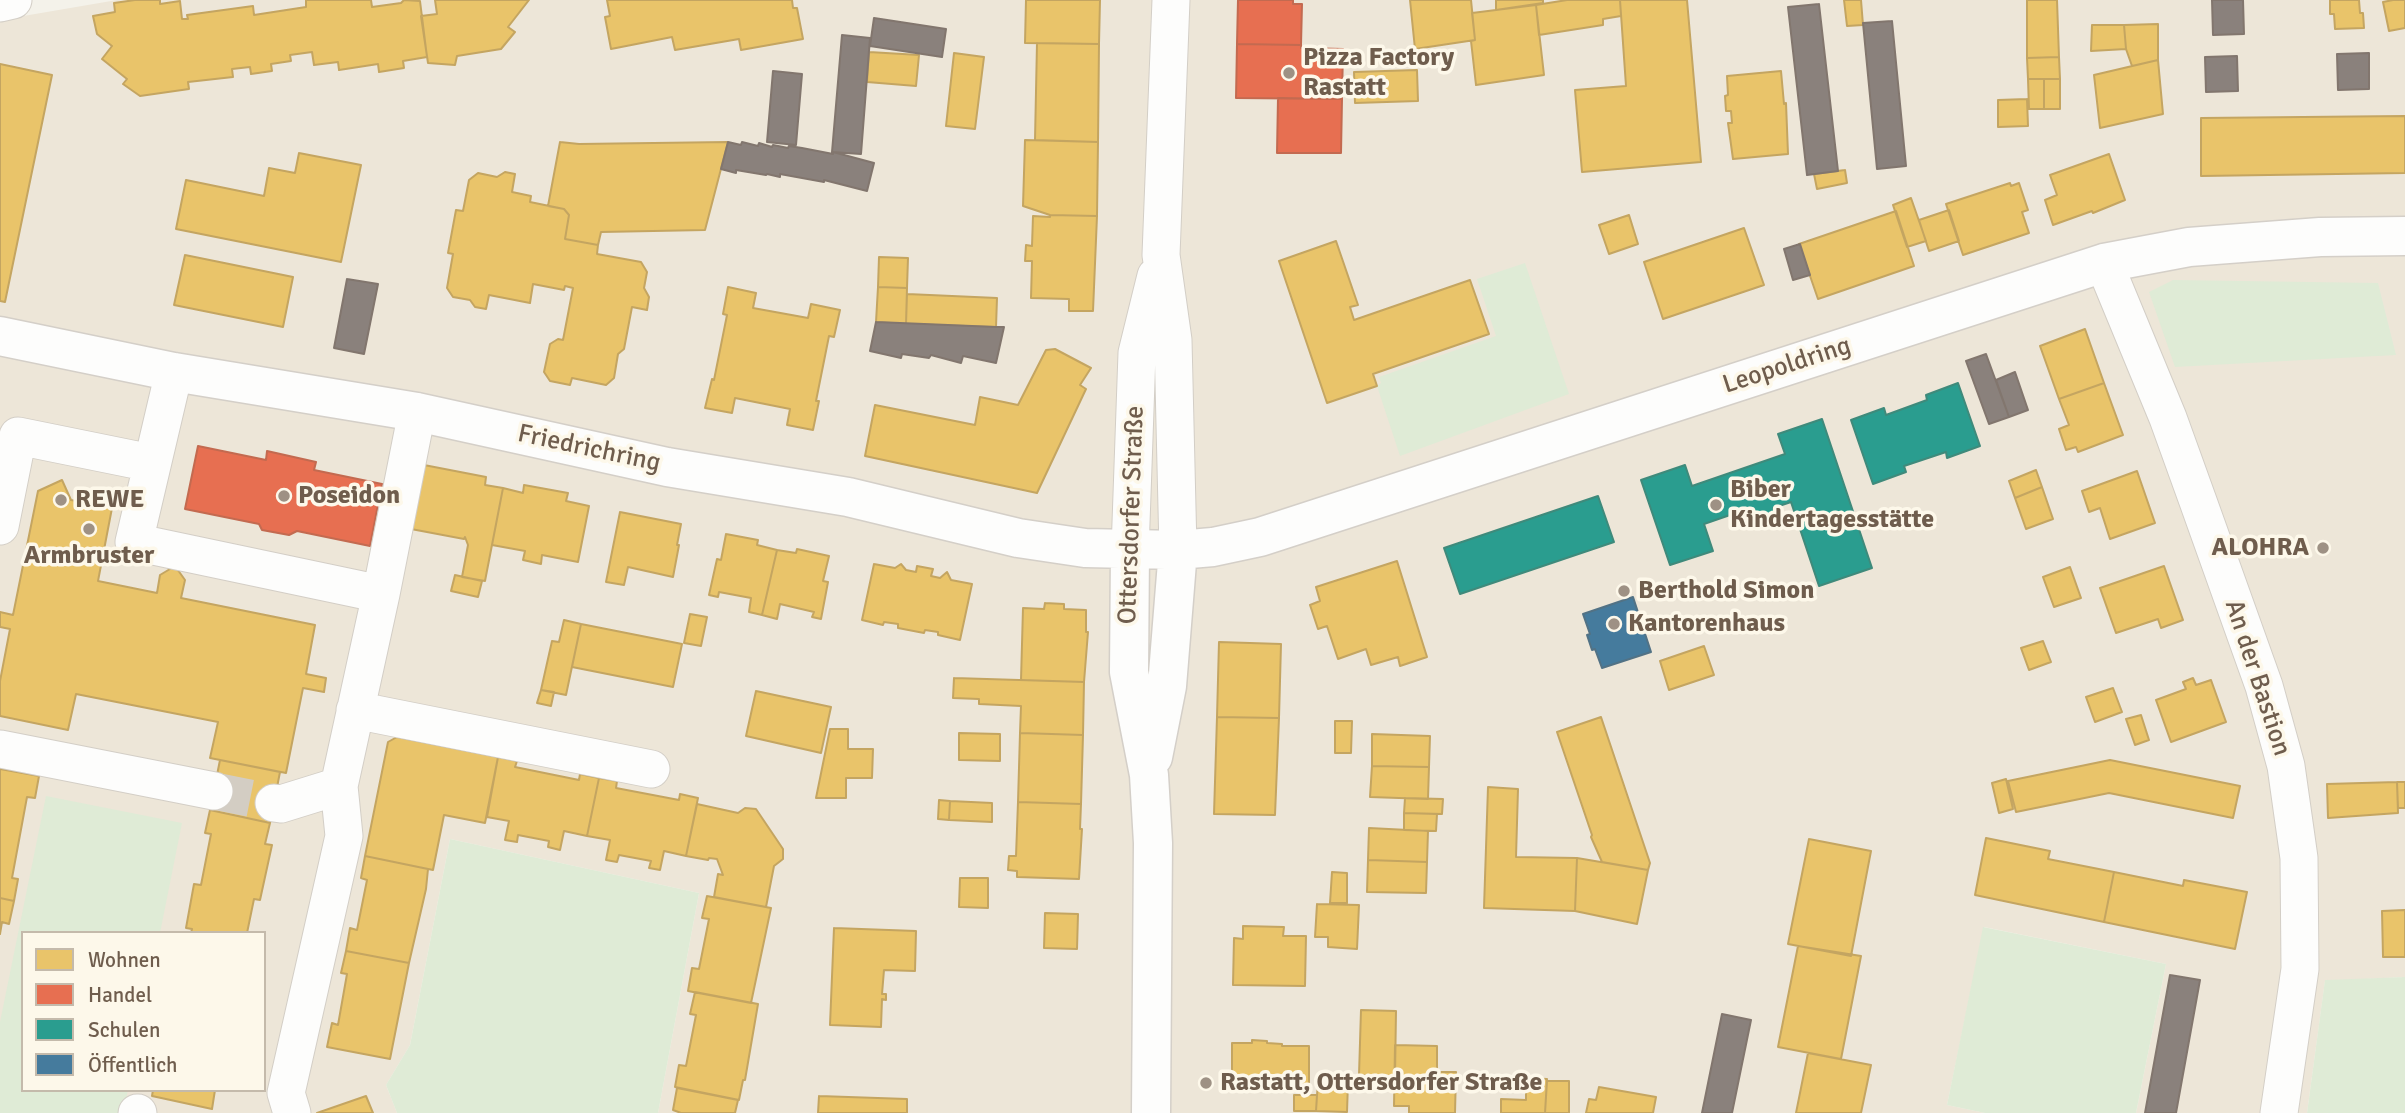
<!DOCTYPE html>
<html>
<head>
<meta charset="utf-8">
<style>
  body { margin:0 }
  #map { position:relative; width:2405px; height:1113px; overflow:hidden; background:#f4f2ea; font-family:Signika,sans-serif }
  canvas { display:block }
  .legend { position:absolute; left:21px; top:931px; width:245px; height:161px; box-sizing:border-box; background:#fdf8ea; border:2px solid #c4baab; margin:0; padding:9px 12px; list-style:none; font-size:21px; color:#6f5d4d }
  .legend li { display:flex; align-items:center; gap:14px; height:35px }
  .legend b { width:35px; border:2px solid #c4baab }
</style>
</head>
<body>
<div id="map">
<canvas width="2405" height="1113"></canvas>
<ul class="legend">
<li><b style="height:19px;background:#e9c46a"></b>Wohnen</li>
<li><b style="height:19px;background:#e76f51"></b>Handel</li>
<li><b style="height:19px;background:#2a9d8f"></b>Schulen</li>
<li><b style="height:19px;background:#457b9d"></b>Öffentlich</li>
</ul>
</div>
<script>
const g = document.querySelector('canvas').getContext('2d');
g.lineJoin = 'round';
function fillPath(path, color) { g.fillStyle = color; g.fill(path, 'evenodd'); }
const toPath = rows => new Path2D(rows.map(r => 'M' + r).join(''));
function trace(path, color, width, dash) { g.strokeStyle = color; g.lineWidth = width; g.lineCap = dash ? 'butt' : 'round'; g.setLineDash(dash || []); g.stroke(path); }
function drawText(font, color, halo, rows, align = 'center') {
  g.font = font + ' Signika,sans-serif'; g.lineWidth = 7; g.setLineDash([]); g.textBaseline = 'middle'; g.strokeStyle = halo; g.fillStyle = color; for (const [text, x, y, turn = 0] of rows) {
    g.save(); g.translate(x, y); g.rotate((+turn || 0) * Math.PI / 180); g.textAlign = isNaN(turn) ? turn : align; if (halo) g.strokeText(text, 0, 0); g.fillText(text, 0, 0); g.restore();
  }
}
const residential = toPath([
  [117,0,2405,0,2405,977,2325,981,2307,1113,2136,1113,2166,964,1984,927,1947,1105,1985,1113,658,1113,699,893,450,839,410,1045,386,1085,397,1113,0,1113,0,20],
  [23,933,264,933,264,1090,23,1090]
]);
const green = toPath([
  [1525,263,1569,394,1400,456,1377,386,1381,383,1379,377,1496,336,1477,279],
  [2173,280,2378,283,2396,355,2175,367,2149,292],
  [46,796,182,823,160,933,23,933,23,1090,128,1090,123,1113,0,1113,0,1022],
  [450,839,699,893,658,1113,397,1113,386,1085,410,1045],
  [1983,927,2166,964,2136,1113,1985,1113,1947,1105],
  [2405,977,2405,1113,2307,1113,2325,980]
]);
const homes = toPath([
  [135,0,160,0,160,4,180,1,182,19,188,19,187,15,253,6,254,15,306,7,306,0,371,0,372,7,401,3,404,0,420,1,427,57,403,61,404,68,379,72,378,64,339,70,338,62,314,65,312,52,290,55,291,61,271,64,272,71,251,74,250,67,232,69,233,77,188,82,189,89,140,96,123,84,127,79,102,59,112,46,97,34,93,16,115,12,114,3,135,0],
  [435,0,529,0,508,27,515,32,501,49,457,56,455,65,428,63,421,16,437,14,435,0],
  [607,0,792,0,793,8,797,8,803,39,741,50,739,39,675,50,672,37,611,49,605,17,610,16,607,0],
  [1026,0,1100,0,1099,44,1025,43,1026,0],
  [1410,0,1471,0,1475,40,1415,49,1410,0],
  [1496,0,1543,0,1543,3,1496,10,1496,0],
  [1567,0,1620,0,1621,16,1603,19,1603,25,1539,35,1536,5,1567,0],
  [1620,0,1687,0,1701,162,1582,172,1575,90,1626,86,1620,0],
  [1844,0,1861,0,1863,25,1847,26,1844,0],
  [2027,0,2057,0,2059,57,2027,58,2027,0],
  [2330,0,2359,0,2360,13,2363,13,2364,28,2335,29,2334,14,2330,14,2330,0],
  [2393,0,2405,0,2405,28,2389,31,2383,2,2393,0],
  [1536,5,1544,75,1476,85,1471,41,1475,40,1472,13,1536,5],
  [2158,24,2158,60,2132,66,2126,49,2124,25,2158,24],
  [2092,25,2124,25,2126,49,2091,51,2092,25],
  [1037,43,1099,44,1098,142,1035,140,1037,43],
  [869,52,919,55,916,86,867,82,869,52],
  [954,53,984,57,975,129,946,126,954,53],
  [2059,57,2060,79,2028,79,2027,58,2059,57],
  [2158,60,2163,114,2100,128,2094,75,2158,60],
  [0,64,52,75,5,302,0,301,0,64],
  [1417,70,1418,101,1355,103,1354,72,1417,70],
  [1781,71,1784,104,1786,103,1788,154,1733,159,1728,123,1732,123,1731,111,1726,111,1725,96,1728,95,1727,76,1781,71],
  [2028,79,2044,79,2044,109,2029,109,2028,79],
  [2044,79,2060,79,2060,109,2044,109,2044,79],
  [2027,99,2028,126,1998,127,1998,100,2027,99],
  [2405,116,2405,173,2201,176,2201,118,2405,116],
  [1025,140,1098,142,1097,216,1050,215,1023,206,1025,140],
  [560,142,579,144,728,142,705,230,601,232,598,245,565,239,569,215,564,209,548,206,560,142],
  [299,153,361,165,341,262,176,229,186,180,264,196,269,168,295,173,299,153],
  [2109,154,2125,200,2093,213,2092,211,2053,225,2045,200,2057,195,2050,175,2109,154],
  [1845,170,1847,183,1817,189,1814,174,1845,170],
  [505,172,515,174,512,192,531,196,530,202,564,209,569,215,565,239,598,245,597,254,641,262,647,272,644,288,649,297,647,310,632,307,624,349,618,354,614,378,606,385,572,378,570,385,550,381,544,372,550,344,558,339,563,340,573,288,565,286,564,290,533,284,530,303,489,295,486,309,475,307,470,300,453,297,447,288,453,254,448,253,456,210,463,211,469,180,478,173,497,177,505,172],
  [2010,183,2011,186,2019,183,2028,210,2022,212,2029,233,1963,255,1946,204,2010,183],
  [1911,198,1926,241,1907,247,1893,205,1911,198],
  [1949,210,1959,241,1929,251,1919,220,1949,210],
  [1896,211,1914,266,1818,299,1799,244,1896,211],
  [1050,215,1097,216,1093,311,1069,311,1069,299,1031,298,1032,261,1025,261,1026,245,1032,246,1033,216,1050,217,1050,215],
  [1629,215,1638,244,1609,254,1599,225,1629,215],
  [1744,228,1764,285,1663,319,1644,262,1744,228],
  [1336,241,1358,305,1350,307,1354,320,1470,280,1489,334,1373,374,1377,386,1327,403,1279,261,1336,241],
  [185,255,293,277,283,327,174,305,185,255],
  [879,257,908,258,907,288,878,287,879,257],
  [728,287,756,293,753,308,808,318,811,304,840,310,834,337,829,336,816,401,819,401,813,430,787,425,790,409,735,398,732,413,705,408,712,379,714,380,727,315,723,314,728,287],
  [878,287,907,288,906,324,876,322,878,287],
  [907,294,997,298,996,327,906,324,907,294],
  [2085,329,2104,383,2059,399,2040,346,2085,329],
  [1055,349,1091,368,1080,385,1086,389,1037,493,865,456,875,405,975,425,980,397,1018,405,1046,350,1055,349],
  [2104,383,2123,435,2078,452,2076,447,2066,450,2059,429,2069,425,2059,399,2104,383],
  [424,465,486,477,485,485,503,488,485,581,462,577,468,545,465,537,464,539,411,529,424,465],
  [2036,470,2042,487,2015,498,2009,481,2036,470],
  [2137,471,2155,523,2110,539,2100,508,2089,512,2082,491,2137,471],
  [62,480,71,500,112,508,98,581,157,593,160,575,175,566,185,580,181,598,315,625,306,674,326,678,324,692,303,688,286,773,210,758,218,722,76,694,68,730,0,716,0,681,10,629,0,627,0,612,13,615,38,491,62,480],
  [524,485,568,493,566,501,589,506,578,562,542,555,541,564,523,560,525,551,492,545,503,488,523,493,524,485],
  [2042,487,2053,519,2026,529,2015,498,2042,487],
  [620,512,681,524,677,545,679,545,673,577,628,567,624,585,606,582,620,512],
  [726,534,758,540,757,545,777,550,762,615,749,612,751,598,719,592,718,597,709,595,717,559,721,560,726,534],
  [797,549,829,556,823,581,828,582,821,619,812,617,814,612,780,604,777,619,762,615,777,550,796,553,797,549],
  [1397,561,1427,657,1400,666,1398,657,1371,665,1366,649,1338,659,1327,626,1318,629,1310,605,1320,601,1316,587,1397,561],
  [874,564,895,568,901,564,906,570,916,572,917,566,933,569,931,576,940,578,947,572,951,580,972,584,960,640,938,635,938,632,925,630,924,633,898,628,898,624,884,622,883,625,862,620,874,564],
  [2164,566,2183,620,2161,628,2158,619,2116,633,2100,588,2164,566],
  [2070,567,2081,598,2054,607,2043,577,2070,567],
  [455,575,482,581,478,597,451,591,455,575],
  [1045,603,1064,604,1064,609,1086,610,1086,632,1088,632,1084,682,1021,680,1023,608,1044,609,1045,603],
  [690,614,707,617,701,646,684,643,690,614],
  [564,620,581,624,566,695,541,690,552,641,559,642,564,620],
  [581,624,682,644,673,687,572,667,581,624],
  [2043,641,2051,662,2029,670,2021,648,2043,641],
  [1219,642,1281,644,1279,718,1217,717,1219,642],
  [1704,646,1714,675,1669,690,1660,661,1704,646],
  [954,678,1084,682,1083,735,1020,733,1021,706,979,704,979,699,953,698,954,678],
  [2193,678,2196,685,2211,680,2226,722,2171,742,2156,700,2186,689,2183,682,2193,678],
  [2113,688,2122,712,2095,722,2086,697,2113,688],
  [541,690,554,692,551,706,537,703,541,690],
  [756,691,831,707,821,753,746,736,756,691],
  [2141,715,2149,740,2135,745,2126,719,2141,715],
  [1217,717,1279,718,1275,815,1214,814,1217,717],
  [1601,717,1650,863,1648,870,1602,862,1591,837,1592,835,1557,732,1601,717],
  [1335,721,1352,721,1351,753,1335,753,1335,721],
  [830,729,848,729,848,749,873,749,872,778,846,778,846,798,816,798,830,729],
  [959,733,1000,734,1000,761,959,760,959,733],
  [1020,733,1083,735,1081,804,1018,802,1020,733],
  [1372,734,1430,736,1429,767,1372,766,1372,734],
  [397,737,498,757,485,823,444,815,433,870,365,856,388,742,397,737],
  [498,757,517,761,515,767,579,780,580,774,599,778,587,836,564,831,560,850,548,847,549,841,518,835,517,842,505,840,509,821,487,817,498,757],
  [220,760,280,772,270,823,210,810,220,760],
  [2110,760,2240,786,2233,818,2109,793,2016,812,2008,781,2110,760],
  [1372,766,1429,767,1428,799,1370,797,1372,766],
  [0,769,39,776,35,798,27,797,12,878,18,879,14,901,0,898,0,769],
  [599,778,617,781,616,788,679,800,680,794,698,798,686,856,664,851,660,870,649,868,651,861,619,855,617,862,606,860,610,840,587,836,599,778],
  [2006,779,2013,809,1999,813,1992,783,2006,779],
  [2397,782,2398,813,2328,818,2327,784,2397,782],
  [2397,782,2405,782,2405,808,2398,808,2397,782],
  [1488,787,1518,789,1516,857,1577,858,1575,911,1484,908,1488,787],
  [1405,798,1443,799,1442,814,1404,813,1405,798],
  [939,800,950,801,949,820,938,819,939,800],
  [950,801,992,803,992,822,949,820,950,801],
  [1018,802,1081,804,1080,829,1082,829,1079,879,1017,877,1017,871,1008,870,1009,856,1016,856,1018,802],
  [697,804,738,813,745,808,756,809,783,849,783,859,774,866,766,907,714,897,718,874,723,875,717,859,709,858,708,860,686,856,697,804],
  [210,810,270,823,265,844,272,845,260,900,254,899,247,933,191,933,192,929,186,928,194,884,201,885,211,834,205,833,210,810],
  [1404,813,1437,814,1436,831,1404,830,1404,813],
  [1369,828,1428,831,1427,862,1368,860,1369,828],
  [1986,838,2050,851,2048,859,2114,872,2104,922,1975,895,1986,838],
  [1809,839,1871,851,1851,956,1788,944,1809,839],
  [365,856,428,869,426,889,409,963,346,951,350,928,357,930,367,880,361,878,365,856],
  [1577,858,1648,870,1637,924,1575,911,1577,858],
  [1368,860,1427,862,1426,893,1367,892,1368,860],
  [1332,872,1347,873,1347,903,1330,903,1332,872],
  [2114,872,2183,886,2184,880,2247,892,2235,949,2104,922,2114,872],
  [960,878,988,878,988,908,959,907,960,878],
  [707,896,771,908,751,1003,688,991,692,968,699,969,709,919,702,918,707,896],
  [0,898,14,901,9,924,2,922,0,934,0,898],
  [1317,904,1359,905,1357,949,1328,947,1328,937,1315,937,1317,904],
  [2405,910,2405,957,2383,957,2382,911,2405,910],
  [1045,913,1078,914,1077,949,1044,948,1045,913],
  [1243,926,1284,927,1283,936,1306,936,1305,986,1233,985,1234,938,1243,939,1243,926],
  [834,928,916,931,915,971,884,970,882,994,886,994,886,1000,882,999,881,1027,830,1025,834,928],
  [1798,946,1861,956,1841,1059,1778,1047,1798,946],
  [346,951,409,963,390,1059,327,1047,332,1023,338,1025,347,974,341,973,346,951],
  [695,992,758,1004,745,1080,743,1080,739,1100,675,1087,679,1065,686,1066,696,1015,690,1014,695,992],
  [1361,1010,1396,1011,1395,1076,1359,1075,1361,1010],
  [1252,1040,1267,1041,1267,1043,1282,1044,1282,1046,1309,1046,1309,1090,1232,1089,1232,1043,1252,1043,1252,1040],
  [1395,1045,1437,1046,1437,1072,1456,1072,1455,1113,1409,1113,1409,1106,1394,1106,1395,1045],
  [1808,1053,1871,1065,1861,1113,1796,1113,1808,1053],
  [1526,1078,1547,1079,1545,1113,1501,1113,1501,1099,1526,1100,1526,1078],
  [1318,1081,1348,1082,1347,1112,1316,1111,1318,1081],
  [1547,1081,1569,1081,1569,1113,1545,1113,1547,1081],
  [1599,1087,1656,1097,1653,1113,1586,1113,1589,1099,1596,1100,1599,1087],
  [677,1088,738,1100,735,1113,681,1113,673,1110,677,1088],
  [153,1090,215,1090,212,1109,152,1096,153,1090],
  [1294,1095,1317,1095,1316,1111,1294,1111,1294,1095],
  [366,1096,373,1113,317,1113,366,1096],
  [819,1096,907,1099,907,1113,818,1113,819,1096]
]);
const shops = toPath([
  [1238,0,1293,0,1293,4,1302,4,1301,45,1237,44,1238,0],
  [1237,44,1301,45,1301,48,1343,49,1342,99,1236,98,1237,44],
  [1278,98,1342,99,1341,153,1277,153,1278,98],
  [198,446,266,460,267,451,316,462,314,470,382,484,370,546,297,531,289,535,262,530,259,524,185,509,198,446]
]);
const schools = toPath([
  [1958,383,1980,446,1947,458,1946,452,1904,466,1906,472,1873,484,1851,420,1884,408,1886,415,1927,400,1926,395,1958,383],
  [1822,419,1872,568,1819,586,1791,502,1773,508,1775,515,1735,528,1730,515,1704,524,1713,551,1670,565,1641,480,1685,465,1692,486,1785,454,1778,434,1822,419],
  [1598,496,1614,542,1460,594,1444,548,1598,496]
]);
const public = toPath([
  [1633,597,1651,652,1602,668,1595,649,1592,650,1587,635,1590,634,1583,614,1633,597]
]);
const industry = toPath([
  [2212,0,2243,0,2244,34,2213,35,2212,0],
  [1819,4,1838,171,1807,175,1788,7,1819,4],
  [874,18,946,29,942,57,870,46,874,18],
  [1892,21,1906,166,1877,169,1863,23,1892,21],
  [842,35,870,38,861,154,832,152,842,35],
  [2369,53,2369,89,2338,90,2337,54,2369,53],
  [2237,56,2238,91,2206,92,2205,57,2237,56],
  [773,71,802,74,796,145,767,142,773,71],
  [728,142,741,145,742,142,758,146,759,143,772,147,773,145,788,148,789,146,802,148,833,154,833,152,874,163,867,191,824,180,824,182,780,174,780,177,767,174,766,175,736,170,736,173,721,169,728,142],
  [1800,244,1810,275,1793,280,1784,249,1800,244],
  [347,279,378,284,364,354,334,348,347,279],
  [876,322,996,327,1004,327,996,363,963,356,961,363,931,355,929,358,902,354,901,358,870,351,876,322],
  [1986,354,2009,417,1989,424,1966,361,1986,354],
  [2015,372,2028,410,2009,417,1996,380,2015,372],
  [2170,975,2200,980,2176,1113,2145,1113,2170,975],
  [1722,1014,1751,1020,1732,1113,1702,1113,1722,1014]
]);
const streetTunnel = toPath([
  [214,791,274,803]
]);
const street = toPath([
  [1171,0,1161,255,1173,340,1178,550],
  [0,3,13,0],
  [2104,263,2168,418,2199,504,2264,686,2286,766,2299,858,2300,969,2279,1113],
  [174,372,134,542,381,594],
  [0,526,18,436,151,463],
  [1130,551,1137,353,1156,276],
  [355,710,651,769],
  [0,749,214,791],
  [274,803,281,804,339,786],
  [137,1113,138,1113],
  [292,1113,286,1093,344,836,339,786,381,594,417,412]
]);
const secondary = toPath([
  [0,336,174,372,417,412,667,467,848,497,1018,538,1085,548,1178,550,1213,547,1260,537,2104,263,2189,247,2320,237,2405,236],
  [1130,551,1129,672,1149,775,1153,843,1151,1113],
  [1153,757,1167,686,1178,550]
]);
const markers = [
  [1289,73,7,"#9e9184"],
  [284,496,7,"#9e9184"],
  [61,500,7,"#9e9184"],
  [1716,505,7,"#9e9184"],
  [89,529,7,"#9e9184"],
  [2323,548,7,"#9e9184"],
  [1624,591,7,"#9e9184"],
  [1614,624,7,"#9e9184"],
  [1206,1083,7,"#9e9184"]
];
const poiNames = [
  ["Pizza Factory",1303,58],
  ["Rastatt",1303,88],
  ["Biber",1730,490],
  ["Kindertagesstätte",1730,520],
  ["Poseidon",298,496],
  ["REWE",75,500],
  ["ALOHRA",2309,548,"right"],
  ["Armbruster",89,556,"center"],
  ["Berthold Simon",1638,591],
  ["Kantorenhaus",1628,624],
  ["Rastatt, Ottersdorfer Straße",1220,1083]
];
const streetNames = [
  ["Leopoldring",1787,366,-18],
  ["Friedrichring",589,449,12],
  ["Ottersdorfer Straße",1132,515,-88],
  ["An der Bastion",2257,678,72]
];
fillPath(residential, '#ede6d8');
fillPath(green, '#dfebd6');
fillPath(homes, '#e9c46a');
trace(homes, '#c4a561', 2);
fillPath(shops, '#e76f51');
trace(shops, '#c36a50', 2);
fillPath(schools, '#2a9d8f');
trace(schools, '#3f8a7b', 2);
fillPath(public, '#457b9d');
trace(public, '#527285', 2);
fillPath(industry, '#8a817c');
trace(industry, '#82766e', 2);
trace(streetTunnel, '#d3cdc3', 37, [37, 18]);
trace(street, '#d3cec6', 39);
trace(secondary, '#d4cfc8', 41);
trace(street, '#fdfdfc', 37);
trace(secondary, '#fdfdfc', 38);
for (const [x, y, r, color] of markers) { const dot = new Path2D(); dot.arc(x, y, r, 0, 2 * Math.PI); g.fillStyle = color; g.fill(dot); trace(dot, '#fdf8ea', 2.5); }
drawText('bold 26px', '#6f5d4d', '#fdf8ea', poiNames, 'left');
drawText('26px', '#6f5d4d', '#fdf8ea', streetNames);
</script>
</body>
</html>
